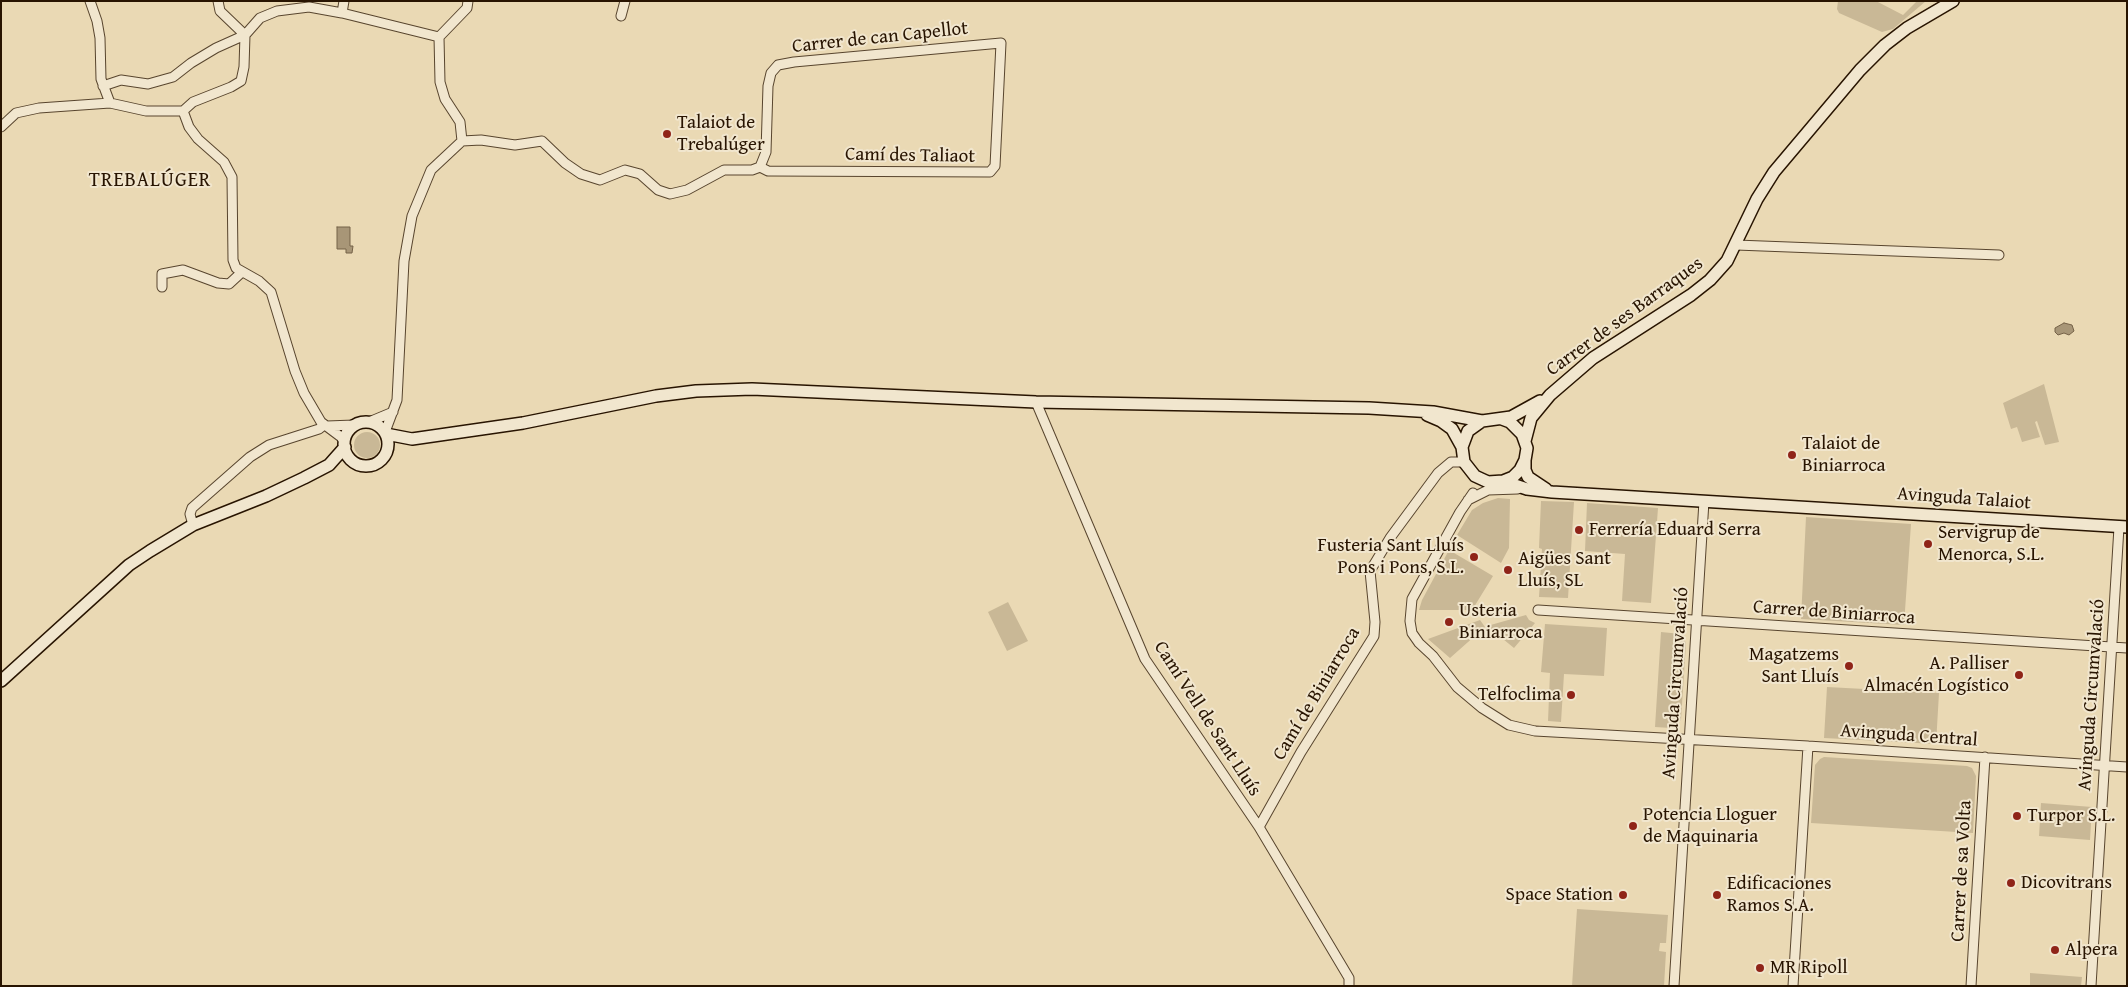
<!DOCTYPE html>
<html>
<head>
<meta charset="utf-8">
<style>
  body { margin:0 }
  #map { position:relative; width:2128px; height:987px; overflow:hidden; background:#ead9b4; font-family:"Gentium Book Plus",serif }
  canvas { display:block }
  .frame { position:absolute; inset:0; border:2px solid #281401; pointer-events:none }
</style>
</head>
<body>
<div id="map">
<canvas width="2128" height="987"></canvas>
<div class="frame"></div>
</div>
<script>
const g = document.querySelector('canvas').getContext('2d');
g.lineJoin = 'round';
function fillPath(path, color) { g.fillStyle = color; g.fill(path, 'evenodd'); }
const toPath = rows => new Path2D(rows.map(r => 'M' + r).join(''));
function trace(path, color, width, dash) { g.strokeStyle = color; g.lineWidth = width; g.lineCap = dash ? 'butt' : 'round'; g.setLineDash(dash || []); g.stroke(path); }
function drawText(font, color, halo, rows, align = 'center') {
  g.font = font + ' "Gentium Book Plus",serif'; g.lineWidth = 4; g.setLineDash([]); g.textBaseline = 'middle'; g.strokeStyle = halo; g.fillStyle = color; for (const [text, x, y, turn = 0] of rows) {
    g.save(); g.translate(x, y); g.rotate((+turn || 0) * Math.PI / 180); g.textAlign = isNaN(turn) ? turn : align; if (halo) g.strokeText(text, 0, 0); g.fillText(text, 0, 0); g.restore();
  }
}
const green = toPath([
  [1838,1,1876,1,1903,15,1917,1,1926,1,1893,29,1882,32,1839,13,1837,9],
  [2044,384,2059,442,2045,445,2037,421,2035,422,2040,437,2022,442,2017,427,2011,429,2003,403],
  '354 445a13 13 0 1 1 26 0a13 13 0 1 1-26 0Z',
  [1498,498,1510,499,1509,548,1501,563,1457,535,1472,510,1483,503],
  [1541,501,1574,502,1568,598,1539,597,1542,549,1539,548],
  [1587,503,1658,508,1651,603,1622,601,1625,554,1585,551],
  [1806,517,1911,524,1904,625,1801,619],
  [1449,550,1493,576,1474,607,1475,610,1419,610,1422,600],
  [1008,602,1028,641,1007,651,988,612],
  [1526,615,1529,620,1535,623,1514,648,1487,626],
  [1480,620,1485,627,1450,658,1428,639],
  [1545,624,1607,628,1604,676,1564,674,1561,722,1548,721,1550,673,1541,672],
  [1661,632,1681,634,1686,643,1681,720,1676,726,1671,728,1655,727],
  [1827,687,1939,693,1936,744,1824,738],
  [1824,757,1967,766,1972,768,1976,776,1973,833,1811,823,1815,765,1820,759],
  [2041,803,2092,807,2090,840,2039,836],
  [1577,909,1668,915,1666,943,1660,943,1659,951,1666,952,1664,986,1572,986],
  [2030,973,2082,977,2081,986,2030,986]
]);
const water = toPath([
  [337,227,350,227,350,246,353,246,352,253,346,253,346,249,337,249,337,227],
  [2064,323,2072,325,2074,331,2069,335,2064,333,2058,335,2055,332,2055,328,2064,323]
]);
const street = toPath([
  [90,1,97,21,100,38,101,79,110,103],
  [342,13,344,1],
  [621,16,625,1],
  [1001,43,995,166,990,172,768,171,760,167,766,152,768,86,771,73,778,65,794,62,1001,43],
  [103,86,121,80,148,84,173,77,191,63,216,48,245,35,220,11,218,1],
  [183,111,189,127,198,139,224,162,232,177,233,260,236,268,259,281,271,292,295,371,304,393,321,422,341,437,344,441],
  [183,111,193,102,231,87,241,81,244,67,245,35,260,18,277,11,309,7,342,13,439,37],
  [1,127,16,113,39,108,110,103,146,111,183,111],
  [462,141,481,140,515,145,542,141,565,163,581,174,600,180,625,170,640,174,658,190,670,194,687,190,724,170,752,170,760,167],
  [462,141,460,122,445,99,440,82,439,37,467,8,468,1],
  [1736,245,1999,255],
  [162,287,162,274,183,270,218,283,229,284,242,272],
  [1036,402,1145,659,1259,827,1349,978,1349,986],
  [369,422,393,412],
  [327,426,354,425],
  [385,432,397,400,404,261,412,216,431,170,462,141],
  [1473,493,1460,512,1412,599,1410,621,1412,633,1419,643,1433,656,1457,687,1482,708,1509,725,1535,731,1808,746,2127,767],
  [1468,500,1488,490,1518,489],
  [193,525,190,514,192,508,250,457,269,445,319,429,324,425],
  [1538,610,2127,648],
  [1259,827,1301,752,1374,636,1375,622,1370,571,1390,538,1438,473,1451,462,1464,462],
  [1674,986,1704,501],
  [1793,986,1808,746],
  [1971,986,1985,757],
  [2091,986,2119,527]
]);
const secondary = toPath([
  [1427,415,1441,421,1452,429,1462,447],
  [1502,419,1510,422,1522,434,1527,448,1525,460,1520,470,1513,477,1503,481,1488,482,1475,476,1464,462,1462,447,1468,431,1482,421,1511,417,1540,401],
  '344 444a22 22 0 1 1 44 0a22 22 0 1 1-44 0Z',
  [386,434,412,439,523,423,656,396,696,391,752,389,1036,402,1369,408,1433,412,1482,421],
  [1525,441,1531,418,1550,395,1593,358,1691,295,1710,280,1727,261,1757,199,1774,172,1860,70,1885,45,1907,28,1953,1],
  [1525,460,1525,470,1528,477,1546,489],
  [1503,481,1527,489,1552,492,2127,527],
  [1,681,129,565,150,551,193,525,266,496,304,478,329,465,345,447]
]);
const markers = [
  [667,134,5,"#8f2418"],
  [1792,455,5,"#8f2418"],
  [1579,530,5,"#8f2418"],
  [1928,544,5,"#8f2418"],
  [1474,557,5,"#8f2418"],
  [1508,570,5,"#8f2418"],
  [1449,622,5,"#8f2418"],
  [1849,666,5,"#8f2418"],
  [2019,675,5,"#8f2418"],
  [1571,695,5,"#8f2418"],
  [2017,816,5,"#8f2418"],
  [1633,826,5,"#8f2418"],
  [2011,883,5,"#8f2418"],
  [1623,895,5,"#8f2418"],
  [1717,895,5,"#8f2418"],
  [2055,950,5,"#8f2418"],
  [1760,968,5,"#8f2418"]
];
const streetNames = [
  ["Carrer de can Capellot",880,38,-6],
  ["Camí des Taliaot",910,156,1],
  ["Carrer de ses Barraques",1625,317,-36],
  ["Avinguda Talaiot",1964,499,4],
  ["Carrer de Biniarroca",1834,613,4],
  ["Avinguda Circumvalació",1676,683,-86],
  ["Camí de Biniarroca",1317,694,-59],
  ["Avinguda Circumvalació",2092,695,-86],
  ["Camí Vell de Sant Lluís",1207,719,57],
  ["Avinguda Central",1909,736,4],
  ["Carrer de sa Volta",1962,871,-87]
];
const poiNames = [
  ["Talaiot de",677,123],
  ["Trebalúger",677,145],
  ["Talaiot de",1802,444],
  ["Biniarroca",1802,466],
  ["Ferrería Eduard Serra",1589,530],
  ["Servigrup de",1938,533],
  ["Menorca, S.L.",1938,555],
  ["Fusteria Sant Lluís",1464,546,"right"],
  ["Pons i Pons, S.L.",1464,568,"right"],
  ["Aigües Sant",1518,559],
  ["Lluís, SL",1518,581],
  ["Usteria",1459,611],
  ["Biniarroca",1459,633],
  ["Magatzems",1839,655,"right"],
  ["Sant Lluís",1839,677,"right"],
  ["A. Palliser",2009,664,"right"],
  ["Almacén Logístico",2009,686,"right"],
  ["Telfoclima",1561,695,"right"],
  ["Potencia Lloguer",1643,815],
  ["de Maquinaria",1643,837],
  ["Turpor S.L.",2027,816],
  ["Dicovitrans",2021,883],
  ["Edificaciones",1727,884],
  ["Ramos S.A.",1727,906],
  ["Space Station",1613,895,"right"],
  ["Alpera",2065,950],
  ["MR Ripoll",1770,968]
];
const neighbourhoodNames = [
  ["TREBALÚGER",150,181]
];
fillPath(green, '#c9b896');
fillPath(water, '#a89677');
trace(water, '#756248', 1);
trace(street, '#58452e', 11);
trace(secondary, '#281401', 14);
trace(street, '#f1e6ce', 9);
trace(secondary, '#f1e6ce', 11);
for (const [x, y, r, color] of markers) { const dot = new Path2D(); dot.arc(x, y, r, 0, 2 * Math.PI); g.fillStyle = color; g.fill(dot); trace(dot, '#f1e6ce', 2); }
drawText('19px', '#281401', '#f1e6ce', streetNames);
drawText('19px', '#281401', '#f1e6ce', poiNames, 'left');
g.letterSpacing = '1px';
drawText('20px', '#281401', '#f1e6ce', neighbourhoodNames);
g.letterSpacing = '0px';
</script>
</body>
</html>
